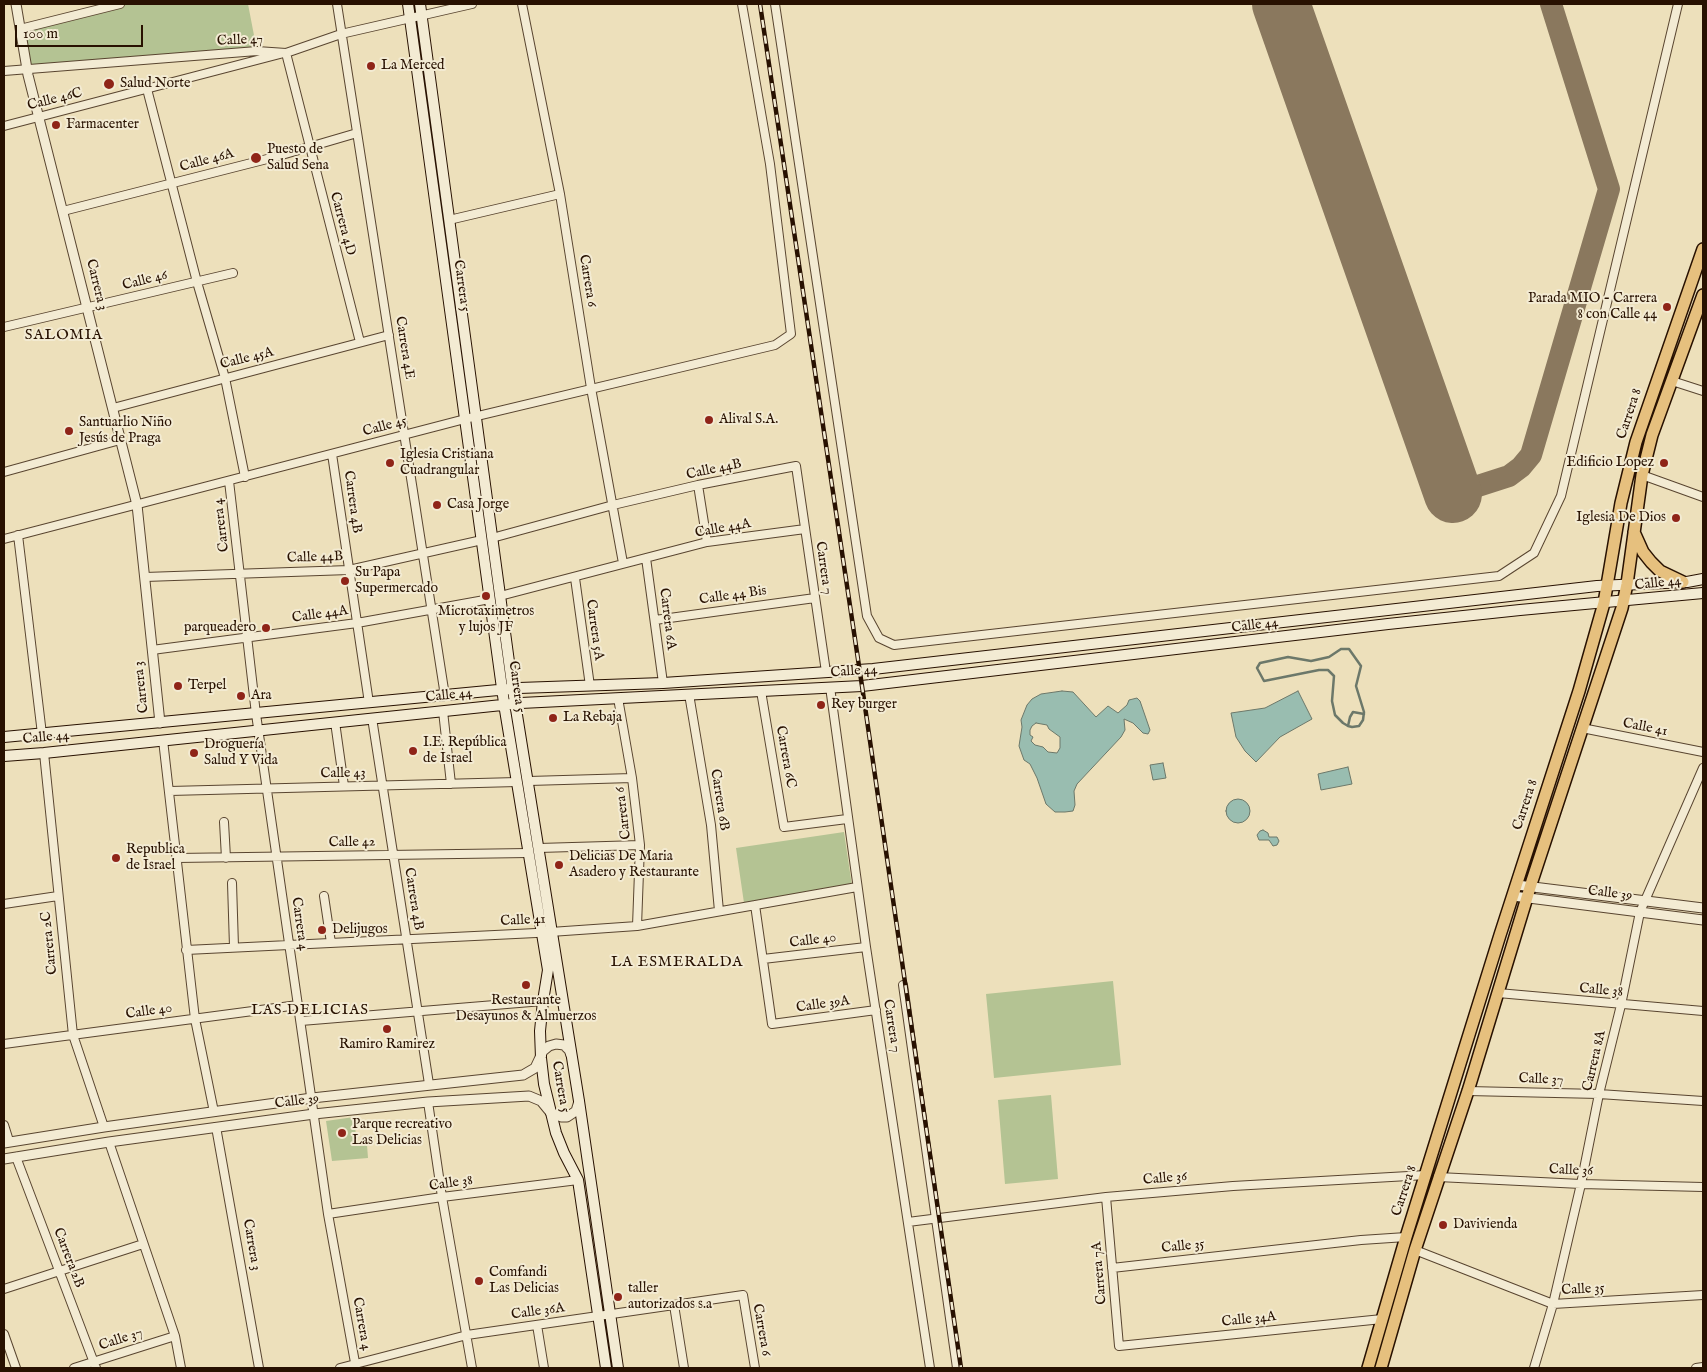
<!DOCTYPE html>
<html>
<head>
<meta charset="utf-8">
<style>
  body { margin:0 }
  #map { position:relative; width:1707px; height:1372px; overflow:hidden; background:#ede0bb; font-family:"IM FELL English",serif }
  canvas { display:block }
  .frame { position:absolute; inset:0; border:5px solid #281101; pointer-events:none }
  .scale { position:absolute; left:15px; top:25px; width:128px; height:22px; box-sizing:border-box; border:2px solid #281101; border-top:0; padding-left:6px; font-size:15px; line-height:18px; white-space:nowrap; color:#281101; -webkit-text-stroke:4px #f3ebd3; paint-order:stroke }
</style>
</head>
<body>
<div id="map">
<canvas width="1707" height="1372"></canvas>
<div class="frame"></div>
<div class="scale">100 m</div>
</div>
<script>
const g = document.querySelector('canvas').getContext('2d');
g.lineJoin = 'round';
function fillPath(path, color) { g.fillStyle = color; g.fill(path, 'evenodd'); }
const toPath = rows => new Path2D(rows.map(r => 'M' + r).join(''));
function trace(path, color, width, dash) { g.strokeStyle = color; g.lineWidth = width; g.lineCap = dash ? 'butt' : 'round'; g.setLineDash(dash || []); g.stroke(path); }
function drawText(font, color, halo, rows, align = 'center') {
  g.font = font + ' "IM FELL English",serif'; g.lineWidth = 4; g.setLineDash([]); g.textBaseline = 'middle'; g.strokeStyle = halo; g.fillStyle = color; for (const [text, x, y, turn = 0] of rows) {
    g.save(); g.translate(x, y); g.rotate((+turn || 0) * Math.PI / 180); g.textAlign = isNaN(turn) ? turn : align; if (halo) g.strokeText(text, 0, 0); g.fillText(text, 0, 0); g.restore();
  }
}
const green = toPath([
  [120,4,248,4,257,51,27,69,20,29],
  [844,832,852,886,744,903,736,848],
  [1113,981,1121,1065,994,1078,986,994],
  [1051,1095,1058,1179,1005,1184,998,1100],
  [354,1117,357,1145,367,1145,368,1158,332,1161,326,1121]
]);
const water = toPath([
  [1062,691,1073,692,1096,717,1108,706,1118,713,1127,705,1129,700,1137,698,1140,701,1150,730,1148,734,1143,733,1133,723,1124,719,1125,730,1121,737,1077,784,1074,791,1075,805,1073,811,1065,812,1055,812,1046,804,1037,778,1030,764,1024,760,1019,746,1022,727,1021,720,1027,705,1032,699,1041,694,1062,691],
  [1036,723,1047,725,1049,729,1060,737,1060,748,1057,753,1048,752,1043,747,1035,745,1031,741,1033,737,1030,735,1030,730,1032,726,1036,723],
  [1298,691,1312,719,1280,737,1256,762,1245,751,1236,737,1231,713,1265,708,1298,691],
  [1163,763,1166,778,1153,780,1150,765,1163,763],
  [1348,767,1352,784,1321,790,1318,774,1348,767],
  '1226 811a12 12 0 1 1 24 0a12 12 0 1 1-24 0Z',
  [1263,830,1268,833,1269,837,1277,837,1279,841,1277,845,1273,846,1269,840,1259,840,1257,835,1260,831,1263,830]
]);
const stream = toPath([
  [1341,649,1349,649,1361,666,1356,686,1364,712,1363,720,1359,726,1352,727,1348,726,1343,723,1335,715,1332,701,1334,676,1328,670,1319,670,1264,681,1257,668,1260,663,1288,657,1311,661,1329,657,1341,649],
  [1348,726,1350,717,1353,712,1364,714]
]);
const taxiway = toPath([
  [1453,494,1509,476,1521,467,1531,455,1609,189,1551,4]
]);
const runway = toPath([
  [1281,4,1453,494]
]);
const minor = toPath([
  [337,4,445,696],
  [522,4,560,194,591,388,623,563],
  [775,4,867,616,879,638,894,645,1499,576,1534,553,1561,496,1678,4],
  [20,29,120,4],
  [286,53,360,342],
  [4,71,257,51,286,53,341,34,472,4],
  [147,89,197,282,225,378,245,477],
  [4,126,280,54],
  [63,211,275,157,357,133],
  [449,220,560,194],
  [4,327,233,273],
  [1672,381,1703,391],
  [113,408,389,335],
  [332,454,369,703],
  [4,472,120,440],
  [1642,475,1703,497],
  [229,481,256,714,328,1214,356,1368],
  [698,485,707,542],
  [18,535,42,734],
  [492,538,613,505,698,485,796,466,826,672],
  [4,539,465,419,775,345,791,334,770,164,742,4],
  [646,558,663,683],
  [145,577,349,570,482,540],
  [575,578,590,686],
  [500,596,707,542,805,529],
  [655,620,815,598],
  [152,650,357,623,490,599],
  [830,687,866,947,930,1368],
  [761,691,784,827,847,819],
  [689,694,711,825,719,911],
  [618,698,632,778,640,845,637,926],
  [443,711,451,784],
  [372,718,429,1084],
  [335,722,344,786],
  [1582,728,1703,752],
  [163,740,195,1019,214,1112],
  [44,753,73,1035,104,1127],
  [529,781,632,778],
  [170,791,517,782],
  [224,822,226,858],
  [539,848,640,845],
  [177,858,528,853],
  [232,883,234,947],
  [324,896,331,943],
  [4,904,58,896],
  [755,905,772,1024,876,1010],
  [186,950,536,933,637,926,857,887],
  [763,959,866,947],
  [903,985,957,1368],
  [1498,993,1703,1011],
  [301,1021,543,1001],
  [4,1044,298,1005],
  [1468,1091,1599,1094,1703,1101],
  [428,1102,442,1197,472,1368],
  [4,1125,9,1141],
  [216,1127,259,1368],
  [109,1142,175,1336,181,1368],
  [16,1157,96,1368],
  [1438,1177,1581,1184,1703,1187],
  [1106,1197,1119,1346,1382,1319],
  [328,1214,442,1197,578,1180],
  [908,1222,1106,1197,1233,1186,1426,1175],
  [1415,1250,1553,1304,1703,1295],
  [1112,1268,1361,1240,1406,1237],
  [4,1289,143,1244],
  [674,1305,684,1368],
  [537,1325,544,1368],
  [4,1334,16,1368],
  [74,1368,175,1336],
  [340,1368,467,1335,743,1295,755,1368],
  [1534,1368,1553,1304,1581,1184,1599,1094,1621,1005,1640,912,1703,768],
  [1696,1368,1703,1367]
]);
const tertiary = toPath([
  [16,4,28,75,137,505,160,723],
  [1517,885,1703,908],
  [1513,896,1703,920],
  [4,1143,104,1127,312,1098,523,1075,535,1068,543,1051,549,1046,556,1044,564,1045,569,1050,571,1055],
  [4,1159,109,1142,314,1114,428,1102,529,1096,541,1101,550,1112,561,1117,567,1117,576,1111,579,1101]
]);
const secondary = toPath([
  [408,4,505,710,548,970,543,1001,540,1031,541,1058,544,1084,556,1133,564,1153,578,1180,606,1368],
  [420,4,512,684,579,1101,618,1368],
  [4,737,519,688,663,683,873,669,1597,586,1687,582,1703,579],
  [4,756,44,753,521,703,862,686,1388,624,1520,610,1703,593]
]);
const primary = toPath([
  [1634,532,1643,552,1651,562,1660,571,1683,582],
  [1368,1368,1406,1237,1500,935,1579,691,1604,603,1621,503,1636,442,1703,249],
  [1381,1368,1415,1250,1468,1091,1532,881,1622,608,1627,584,1642,475,1652,435,1703,295]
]);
const rail = toPath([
  [760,4,862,686,961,1368]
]);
const markers = [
  [371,66,5,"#8f2418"],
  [109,84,6,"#8f2418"],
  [56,125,5,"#8f2418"],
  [256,158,6,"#8f2418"],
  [1667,307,5,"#8f2418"],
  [709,420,5,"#8f2418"],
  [69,431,5,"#8f2418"],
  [390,463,5,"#8f2418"],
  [1664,463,5,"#8f2418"],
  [437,505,5,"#8f2418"],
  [1676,518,5,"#8f2418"],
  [345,581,5,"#8f2418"],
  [486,596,5,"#8f2418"],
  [266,628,5,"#8f2418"],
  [178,686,5,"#8f2418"],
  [241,696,5,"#8f2418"],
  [821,705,5,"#8f2418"],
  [553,718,5,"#8f2418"],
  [413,751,5,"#8f2418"],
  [194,753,5,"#8f2418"],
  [116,858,5,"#8f2418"],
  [559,865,5,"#8f2418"],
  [322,930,5,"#8f2418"],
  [526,985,5,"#8f2418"],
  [387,1029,5,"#8f2418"],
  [342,1133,5,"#8f2418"],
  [1443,1225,5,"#8f2418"],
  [479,1281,5,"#8f2418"],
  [618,1297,5,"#8f2418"]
];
const streetNames = [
  ["Calle 47",240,41,-2],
  ["Calle 46C",55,100,-14],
  ["Calle 46A",207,161,-15],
  ["Carrera 4D",342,224,75],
  ["Calle 46",145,281,-14],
  ["Carrera 6",587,281,81],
  ["Carrera 3",96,285,76],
  ["Carrera 5",461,286,82],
  ["Carrera 4E",404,348,81],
  ["Calle 45A",247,359,-14],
  ["Carrera 8",1630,414,-72],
  ["Calle 45",385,427,-15],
  ["Calle 44B",714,470,-12],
  ["Carrera 4B",352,502,82],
  ["Carrera 4",222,525,-97],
  ["Calle 44A",723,529,-10],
  ["Calle 44B",315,558,-2],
  ["Carrera 7",823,568,82],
  ["Calle 44",1658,584,-6],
  ["Calle 44 Bis",733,596,-8],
  ["Calle 44A",320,615,-8],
  ["Carrera 6A",667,619,83],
  ["Calle 44",1255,626,-7],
  ["Carrera 5A",594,630,82],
  ["Calle 44",854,672,-4],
  ["Carrera 3",142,687,-96],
  ["Carrera 5",516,687,82],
  ["Calle 44",449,696,-6],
  ["Calle 41",1645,728,11],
  ["Calle 44",46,738,-5],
  ["Carrera 6C",785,757,80],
  ["Calle 43",343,774,-1],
  ["Carrera 6B",719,800,81],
  ["Carrera 8",1526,805,-72],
  ["Carrera 6",624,813,-97],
  ["Calle 42",352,843,-1],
  ["Calle 39",1610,894,7],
  ["Carrera 4B",413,899,81],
  ["Calle 41",523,921,-3],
  ["Carrera 4",299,924,82],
  ["Calle 40",813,941,-7],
  ["Carrera 2C",50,943,-96],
  ["Calle 38",1601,991,5],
  ["Calle 39A",823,1005,-8],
  ["Calle 40",149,1012,-8],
  ["Carrera 7",891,1026,81],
  ["Carrera 8A",1595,1061,-77],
  ["Calle 37",1541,1080,2],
  ["Carrera 5",560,1087,80],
  ["Calle 39",297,1102,-7],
  ["Calle 36",1571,1171,2],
  ["Calle 36",1165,1179,-5],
  ["Calle 38",451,1184,-8],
  ["Carrera 8",1405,1191,-72],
  ["Carrera 3",251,1245,80],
  ["Calle 35",1183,1247,-6],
  ["Carrera 2B",68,1258,69],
  ["Carrera 7A",1100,1273,-95],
  ["Calle 35",1583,1290,-3],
  ["Calle 36A",538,1312,-8],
  ["Calle 34A",1249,1320,-6],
  ["Carrera 4",361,1324,80],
  ["Carrera 6",761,1330,80],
  ["Calle 37",121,1340,-18]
];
const poiNames = [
  ["La Merced",381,66],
  ["Salud Norte",120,84],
  ["Farmacenter",66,125],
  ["Puesto de",267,150],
  ["Salud Sena",267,166],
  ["Parada MIO - Carrera",1657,299,"right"],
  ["8 con Calle 44",1657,315,"right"],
  ["Alival S.A.",719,420],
  ["Santuarlio Niño",79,423],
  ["Jesús de Praga",79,439],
  ["Iglesia Cristiana",400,455],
  ["Cuadrangular",400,471],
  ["Edificio Lopez",1654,463,"right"],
  ["Casa Jorge",447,505],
  ["Iglesia De Dios",1666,518,"right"],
  ["Su Papa",355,573],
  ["Supermercado",355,589],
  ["Microtaximetros",486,612,"center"],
  ["y lujos JF",486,628,"center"],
  ["parqueadero",256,628,"right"],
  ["Terpel",188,686],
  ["Ara",251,696],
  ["Rey burger",831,705],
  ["La Rebaja",563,718],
  ["I.E. República",423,743],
  ["de Israel",423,759],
  ["Droguería",204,745],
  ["Salud Y Vida",204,761],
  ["Republica",126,850],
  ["de Israel",126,866],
  ["Delicias De Maria",569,857],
  ["Asadero y Restaurante",569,873],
  ["Delijugos",332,930],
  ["Restaurante",526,1001,"center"],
  ["Desayunos & Almuerzos",526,1017,"center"],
  ["Ramiro Ramirez",387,1045,"center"],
  ["Parque recreativo",352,1125],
  ["Las Delicias",352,1141],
  ["Davivienda",1453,1225],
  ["Comfandi",489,1273],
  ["Las Delicias",489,1289],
  ["taller",628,1289],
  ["autorizados s.a",628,1305]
];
const neighbourhoodNames = [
  ["SALOMIA",64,336],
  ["LA ESMERALDA",677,963],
  ["LAS DELICIAS",310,1011]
];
fillPath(green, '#b4c393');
fillPath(water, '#99bdb0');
trace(water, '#6c786a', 1);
trace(stream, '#6c786a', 2.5);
trace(taxiway, '#8a785e', 22);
trace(runway, '#8a785e', 58);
trace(minor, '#594530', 10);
trace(tertiary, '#594530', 11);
trace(secondary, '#281101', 12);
trace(primary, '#281101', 14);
trace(minor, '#f3ebd3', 8);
trace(tertiary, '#f3ebd3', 9);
trace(secondary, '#f3ebd3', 10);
trace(primary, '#e6c07e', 11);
trace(rail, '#281101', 4.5);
trace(rail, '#f3ebd3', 2.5, [8]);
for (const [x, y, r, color] of markers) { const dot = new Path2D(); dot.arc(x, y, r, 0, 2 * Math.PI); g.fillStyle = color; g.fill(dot); trace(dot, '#f3ebd3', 2); }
drawText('14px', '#281101', '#f3ebd3', streetNames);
drawText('14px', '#281101', '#f3ebd3', poiNames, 'left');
g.letterSpacing = '1px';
drawText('15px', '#281101', '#f3ebd3', neighbourhoodNames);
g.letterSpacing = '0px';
</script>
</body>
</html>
